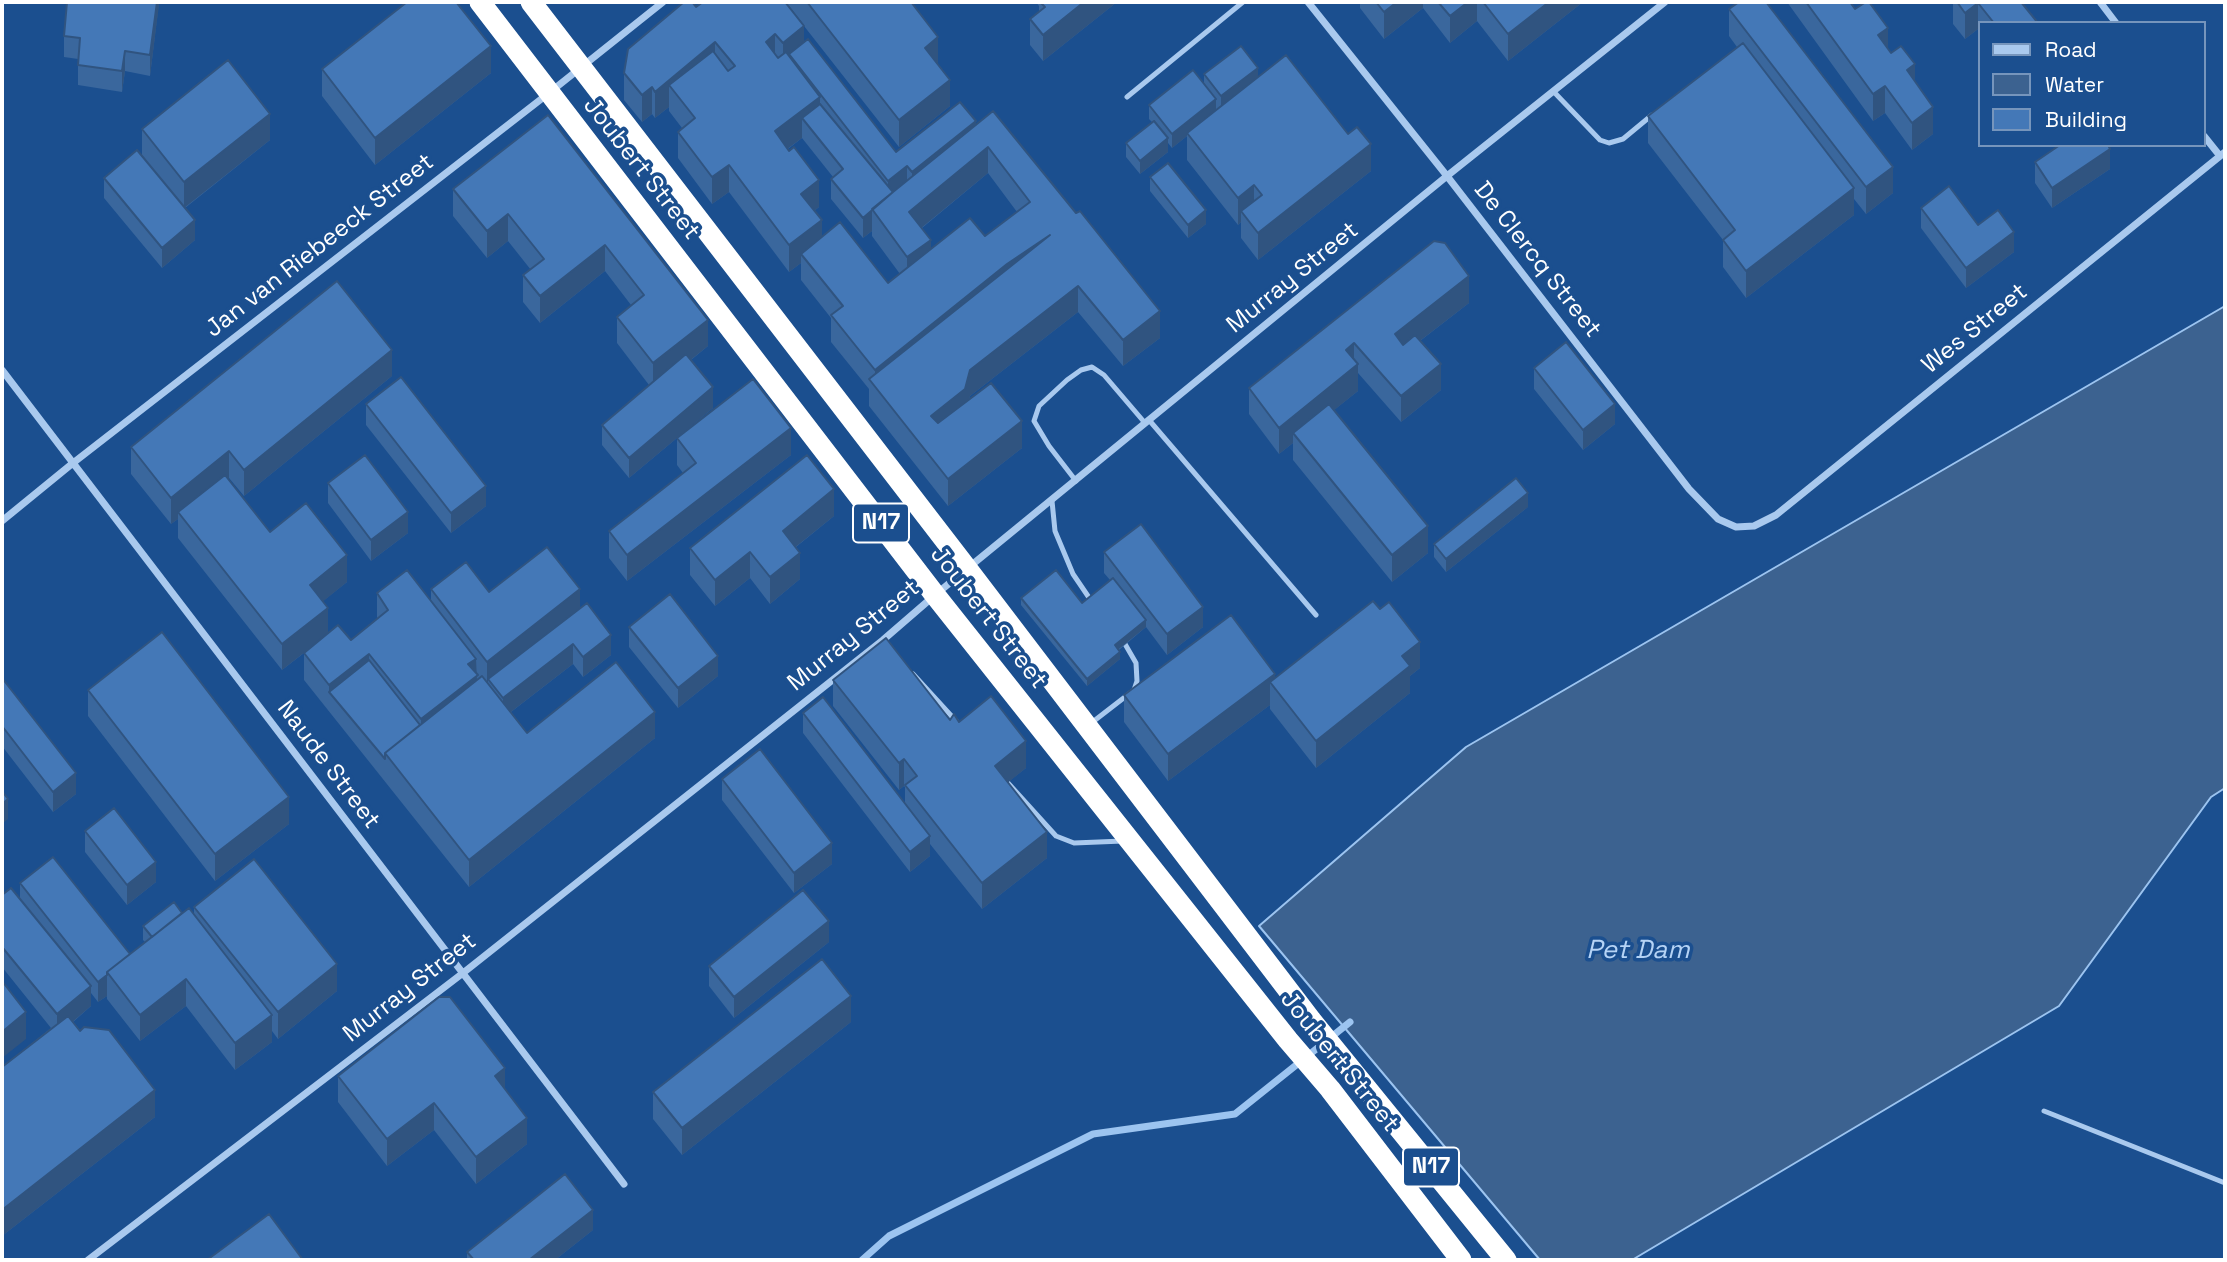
<!DOCTYPE html>
<html>
<head>
<meta charset="utf-8">
<style>
  body { margin:0 }
  #map { position:relative; width:2227px; height:1262px; overflow:hidden; background:#1b4f8f; font-family:"Space Grotesk",sans-serif }
  canvas { display:block }
  .frame { position:absolute; inset:0; border:4px solid #fff; pointer-events:none }
  .legend { position:absolute; left:1978px; top:21px; width:228px; height:126px; box-sizing:border-box; background:#1b4f8f; border:2px solid #7695bc; margin:0; padding:9px 12px; list-style:none; font-size:21px; color:#fff }
  .legend li { display:flex; align-items:center; gap:14px; height:35px }
  .legend b { width:35px; border:2px solid #7695bc }
</style>
</head>
<body>
<div id="map">
<canvas width="2227" height="1262"></canvas>
<div class="frame"></div>
<ul class="legend">
<li><b style="height:9px;background:#a9c9ee"></b>Road</li>
<li><b style="height:19px;background:#3c6290"></b>Water</li>
<li><b style="height:19px;background:#4478b7"></b>Building</li>
</ul>
</div>
<script>
const g = document.querySelector('canvas').getContext('2d');
g.lineJoin = 'round';
function fillPath(path, color) { g.fillStyle = color; g.fill(path, 'evenodd'); }
const toPath = rows => new Path2D(rows.map(r => 'M' + r).join(''));
function trace(path, color, width, dash) { g.strokeStyle = color; g.lineWidth = width; g.lineCap = dash ? 'butt' : 'round'; g.setLineDash(dash || []); g.stroke(path); }
function drawText(font, color, halo, rows, align = 'center') {
  g.font = font + ' "Space Grotesk",sans-serif'; g.lineWidth = 7; g.setLineDash([]); g.textBaseline = 'middle'; g.strokeStyle = halo; g.fillStyle = color; for (const [text, x, y, turn = 0] of rows) {
    g.save(); g.translate(x, y); g.rotate((+turn || 0) * Math.PI / 180); g.textAlign = isNaN(turn) ? turn : align; if (halo) g.strokeText(text, 0, 0); g.fillText(text, 0, 0); g.restore();
  }
}
const water = toPath([
  [2225,306,2225,788,2211,797,2059,1006,1632,1260,1540,1260,1259,926,1466,747,2225,306]
]);
const stream = toPath([
  [862,1260,889,1236,1093,1134,1235,1114,1350,1022]
]);
const lane = toPath([
  [1553,91,1600,140,1609,143,1623,139,1652,115],
  [1127,97,1243,2],
  [1149,420,1316,615],
  [1076,481,1049,446,1034,421,1039,406,1067,380,1081,370,1092,367,1104,375,1145,423],
  [1052,501,1055,531,1073,574,1092,602],
  [913,674,956,721],
  [1090,724,1134,690,1137,681,1136,663,1125,644],
  [1008,783,1056,836,1074,843,1123,841],
  [2044,1111,2225,1183]
]);
const street = toPath([
  [1308,2,1447,176,1689,489,1718,519,1736,527,1754,526,1776,515,2225,152],
  [2100,2,2116,23],
  [2204,136,2220,156],
  [2,370,624,1184],
  [2,521,73,463,549,93,663,2],
  [88,1260,463,973,883,640,935,595,1447,176,1665,2]
]);
const highway = toPath([
  [480,2,935,595,1288,1040,1330,1089,1461,1260],
  [531,2,968,570,1311,1020,1506,1260]
]);
const wall = toPath([
  [159,2,150,76,125,71,122,92,78,85,78,59,64,57,64,36],
  [786,2,911,2,938,64,950,106,899,147,804,26,804,42,896,152,976,125,1160,338,1123,366,1078,312,970,396,969,400,1022,448,948,506,869,406,869,389,831,342,831,318,801,280,801,263,789,272,729,192,712,204,678,158,678,132,682,128,669,111,669,107,655,118,652,114,642,122,624,100,624,73,696,7,804,25],
  [802,138,833,177,831,179,831,199,863,238,872,231,872,236,900,274,888,283,822,237,814,211,819,207,788,149],
  [988,173,1017,212,985,236,931,249,922,228],
  [1036,2,1117,2,1043,61,1030,45,1030,19,1039,11,1039,6],
  [1360,2,1583,2,1508,61,1477,21,1450,43,1423,8,1384,39,1360,8],
  [1787,2,1850,2,1915,82,1933,134,1912,150,1885,113,1873,121],
  [1953,2,2021,2,2038,23,1980,23,1980,33,1978,29,1965,39,1953,24],
  [1729,9,1893,193,1866,214,1854,199,1854,215,1746,298,1723,267,1723,240,1648,143,1648,116,1737,47,1729,36],
  [1979,35,1980,35,1980,63,1979,62],
  [322,69,491,73,375,165,322,96],
  [1204,74,1258,77,1371,171,1258,260,1241,238,1241,222,1238,225,1187,160,1187,136,1172,148,1168,143,1168,152,1140,174,1126,157,1126,143,1152,122,1149,119,1149,105,1204,84],
  [548,115,708,346,691,360,713,408,629,478,602,445,602,425,649,385,617,343,617,317,631,305,605,271,540,323,523,302,523,275,531,270,508,241,487,258,453,216,453,189],
  [142,129,270,140,185,208,195,240,162,268,104,198,104,178,142,155],
  [2035,162,2110,169,2052,208,2035,183],
  [1150,177,1206,224,1188,238,1150,191],
  [1921,208,1978,225,2014,252,1966,288,1921,228],
  [1434,241,1469,303,1420,341,1441,390,1401,422,1358,373,1358,391,1334,410,1428,553,1392,582,1293,460,1293,443,1279,454,1249,414,1249,388],
  [1534,368,1615,424,1583,450,1534,389],
  [392,376,244,496,229,478,228,479,270,532,347,582,323,601,328,633,351,640,377,619,377,593,431,601,431,589,489,592,580,608,611,655,583,677,573,664,511,712,527,733,655,738,469,887,304,680,304,653,282,670,178,538,178,519,171,524,131,474,131,447],
  [366,404,486,506,451,533,366,425],
  [677,438,791,455,627,581,609,558,609,531,683,473,677,465],
  [328,483,408,533,371,561,328,503],
  [1528,507,1446,572,1434,557,1434,544],
  [834,516,796,547,800,579,770,604,750,578,715,606,690,575,690,548],
  [1104,552,1203,627,1167,655,1146,627,1119,650,1120,659,1087,686,1021,605,1021,598,1082,603,1110,580,1104,573],
  [629,627,718,676,678,708,629,647],
  [1420,668,1410,676,1410,693,1316,768,1270,709,1270,705,1168,781,1124,722,1124,695,1275,678],
  [2,678,76,794,53,812,2,746],
  [833,680,950,720,959,722,1026,768,1008,782,1047,858,982,909,930,844,930,856,910,872,803,733,803,713,905,803,905,787,904,786,899,790,833,706],
  [88,690,289,824,215,881,88,716],
  [722,779,832,864,794,893,722,800],
  [85,831,156,882,127,905,85,852],
  [20,883,130,954,145,942,143,940,143,926,182,913,194,915,194,907,337,991,278,1039,272,1031,272,1042,235,1070,186,1006,140,1041,107,999,107,996,98,1002,91,993,91,1006,73,1022,155,1117,2,1236,2,1067,51,1028,2,967,2,895,20,899],
  [829,942,734,1018,709,986,709,966],
  [851,1022,682,1155,653,1119,653,1092],
  [338,1076,505,1090,527,1144,476,1184,434,1130,387,1166,338,1102],
  [593,1230,555,1260,467,1260,467,1252]
]);
const shadedWall = toPath([
  [157,2,159,2,159,5,150,76,150,55],
  [1084,2,1117,2,1043,61,1043,35],
  [1397,2,1423,2,1423,8,1384,39,1384,12],
  [1468,2,1477,2,1477,21,1450,43,1450,16],
  [1549,2,1583,2,1508,61,1508,34],
  [1978,3,1978,29,1965,39,1965,13],
  [804,26,804,52,783,70,783,43],
  [1888,28,1888,55,1878,35],
  [775,34,775,60,766,42],
  [938,37,938,64,925,74,925,48],
  [715,42,715,68,669,85,669,107,655,118,655,92],
  [491,46,491,73,375,165,375,138],
  [125,51,125,71,122,92,122,71],
  [1915,64,1915,91,1907,70],
  [1258,68,1258,82,1221,110,1221,96],
  [950,80,950,106,899,147,899,120],
  [1885,86,1885,113,1873,121,1873,94],
  [652,87,652,114,642,122,642,95],
  [820,97,820,124,802,118,802,138,775,158,775,131],
  [1216,99,1216,113,1187,133,1187,136,1172,148,1172,134],
  [1933,107,1933,134,1912,150,1912,123],
  [270,114,270,140,184,208,184,182],
  [976,121,976,142,912,192,912,172],
  [1168,138,1168,152,1140,174,1140,161],
  [1371,144,1371,171,1258,260,1258,233],
  [988,147,988,173,909,238,909,212],
  [2110,149,2110,169,2052,208,2052,188],
  [729,165,729,192,712,204,712,177],
  [907,166,907,186,888,197,888,181],
  [1893,167,1893,193,1866,214,1866,187],
  [819,180,819,207,801,221,801,194],
  [1254,185,1254,212,1241,211,1241,222,1238,225,1238,198],
  [1854,188,1854,215,1746,298,1746,271],
  [872,210,872,231,863,238,863,218],
  [1206,210,1206,224,1188,238,1188,225],
  [508,214,508,241,487,258,487,231],
  [195,220,195,240,162,268,162,248],
  [822,220,822,247,801,254,801,263,789,272,789,245],
  [2014,232,2014,252,1966,288,1966,268],
  [1050,235,875,386,875,370,1007,264],
  [931,240,931,267,907,284,907,257],
  [605,245,605,271,540,323,540,296],
  [1469,276,1469,303,1395,360,1395,334],
  [1078,286,1078,312,970,396,965,416,931,443,931,416,970,370],
  [1160,311,1160,338,1123,366,1123,340],
  [708,320,708,346,653,390,653,363],
  [1354,343,1354,367,1358,364,1358,391,1298,439,1293,433,1293,443,1279,454,1279,428,1346,350],
  [392,350,392,376,244,496,244,470],
  [1441,364,1441,390,1401,422,1401,396],
  [713,387,713,408,629,478,629,458],
  [1615,404,1615,424,1583,450,1583,430],
  [1022,421,1022,448,948,506,948,479],
  [791,428,791,455,627,581,627,555],
  [229,451,229,478,182,516,178,512,178,519,171,524,171,498],
  [486,486,486,506,451,533,451,513],
  [834,489,834,516,783,557,783,531],
  [1528,493,1528,507,1446,572,1446,559],
  [408,512,408,533,371,561,371,540],
  [1428,526,1428,553,1392,582,1392,555],
  [750,552,750,578,715,606,715,580],
  [800,553,800,579,770,604,770,577],
  [347,555,347,582,310,612,310,585],
  [580,589,580,616,488,679,488,688,487,689,487,662],
  [1203,607,1203,627,1167,655,1167,634],
  [328,608,328,634,282,670,282,644],
  [1146,620,1146,627,1115,652,1115,645],
  [611,635,611,655,583,677,583,657],
  [1420,642,1420,668,1410,676,1410,693,1316,768,1316,741,1402,656],
  [573,644,573,664,503,718,503,698],
  [1120,652,1120,659,1087,686,1087,679],
  [369,654,369,681,329,692,329,685],
  [718,656,718,676,678,708,678,688],
  [476,659,478,702,421,730,421,719,468,664],
  [1275,674,1275,690,1270,682,1270,705,1168,781,1168,754],
  [655,712,655,738,469,887,469,860],
  [1026,741,1026,768,995,793,995,766],
  [904,759,904,786,899,790,899,763],
  [76,773,76,794,53,812,53,792],
  [289,797,289,824,215,881,215,854],
  [8,799,8,819,2,824,2,804],
  [1047,832,1047,858,982,909,982,883],
  [930,836,930,856,910,872,910,852],
  [832,843,832,864,794,893,794,873],
  [156,862,156,882,127,905,127,885],
  [829,921,829,942,734,1018,734,997],
  [337,964,337,991,278,1039,278,1012],
  [107,975,107,996,98,1002,98,982],
  [186,979,186,1006,140,1041,140,1015],
  [91,986,91,1006,57,1035,57,1014],
  [851,996,851,1022,682,1155,682,1128],
  [26,1012,26,1039,2,1058,2,1032],
  [272,1015,272,1042,235,1070,235,1043],
  [505,1068,505,1095,495,1076],
  [155,1090,155,1117,2,1236,2,1210],
  [434,1103,434,1130,387,1166,387,1139],
  [527,1118,527,1144,476,1184,476,1157],
  [593,1210,593,1230,555,1260,529,1260]
]);
const building = toPath([
  [67,2,157,2,150,55,125,51,122,71,78,65,80,38,64,36,67,2],
  [407,2,456,2,491,46,375,138,322,69,407,2],
  [684,2,692,2,696,7,703,2,785,2,804,26,783,43,775,34,766,42,778,58,786,52,820,97,775,131,789,151,794,147,819,180,801,194,822,220,789,245,729,165,712,177,678,132,695,118,669,85,713,51,728,71,735,66,715,42,655,92,652,87,642,95,624,73,628,49,684,2],
  [807,2,911,2,938,37,925,48,950,80,899,120,807,2],
  [1040,2,1084,2,1043,35,1030,19,1045,7,1040,2],
  [1376,2,1397,2,1384,12,1376,2],
  [1438,2,1468,2,1450,16,1438,2],
  [1483,2,1549,2,1508,34,1483,2],
  [1739,2,1766,2,1893,167,1866,187,1729,9,1739,2],
  [1806,2,1850,2,1855,9,1866,2,1869,2,1888,28,1878,35,1891,53,1901,46,1915,64,1907,70,1933,107,1912,123,1885,86,1873,94,1806,2],
  [1957,2,2021,2,2038,23,1994,23,1978,3,1965,13,1957,2],
  [808,39,896,152,960,102,976,121,912,172,907,166,888,181,789,54,808,39],
  [1743,43,1854,188,1746,271,1723,240,1735,230,1648,116,1743,43],
  [1241,46,1258,68,1221,96,1204,74,1241,46],
  [1286,55,1348,134,1357,127,1371,144,1258,233,1241,211,1262,195,1254,185,1238,198,1187,133,1286,55],
  [228,60,270,114,184,182,142,129,228,60],
  [1193,70,1216,99,1172,134,1149,105,1193,70],
  [820,104,893,192,863,218,831,179,843,169,802,118,820,104],
  [993,111,1076,213,1080,211,1160,311,1123,340,1078,286,970,370,965,389,931,416,938,423,991,383,1022,421,948,479,869,379,1050,235,1007,264,875,370,831,315,843,306,801,254,840,222,888,283,970,218,985,236,1030,202,988,147,909,212,931,240,907,257,872,209,993,111],
  [548,115,708,320,653,363,617,317,644,295,605,245,540,296,523,275,544,259,508,214,487,231,453,189,548,115],
  [1154,121,1168,138,1140,161,1126,143,1154,121],
  [2060,145,2108,145,2110,149,2052,188,2035,162,2060,145],
  [137,150,195,220,162,248,104,178,137,150],
  [1168,163,1206,210,1188,225,1150,177,1168,163],
  [1949,186,1978,225,1998,210,2014,232,1966,268,1921,208,1949,186],
  [1434,241,1445,243,1469,276,1395,334,1403,345,1415,335,1441,364,1401,396,1354,343,1346,350,1358,364,1279,428,1249,388,1434,241],
  [337,281,392,350,244,470,229,451,171,498,131,447,337,281],
  [1566,342,1615,404,1583,430,1534,368,1566,342],
  [686,354,713,387,629,458,602,425,686,354],
  [401,377,486,486,451,513,366,404,401,377],
  [753,379,791,428,627,555,609,531,696,463,677,438,753,379],
  [1329,404,1428,526,1392,555,1293,433,1329,404],
  [365,455,408,512,371,540,328,483,365,455],
  [807,455,834,489,783,531,800,553,770,577,750,552,715,580,690,548,807,455],
  [225,475,270,532,306,503,347,555,310,585,328,608,282,644,178,512,225,475],
  [1516,478,1528,493,1446,559,1434,544,1516,478],
  [1141,524,1203,607,1167,634,1104,552,1141,524],
  [547,547,580,589,487,662,431,589,466,562,489,592,547,547],
  [407,570,476,659,468,664,478,675,421,719,369,654,329,685,304,653,338,625,351,640,388,610,377,593,407,570],
  [1056,570,1082,603,1113,578,1146,620,1115,645,1120,652,1087,679,1021,598,1056,570],
  [670,594,718,656,678,688,629,627,670,594],
  [1373,601,1380,609,1389,602,1420,642,1402,656,1410,666,1316,741,1270,682,1373,601],
  [587,603,611,635,583,657,573,644,503,698,488,679,587,603],
  [1231,615,1275,674,1168,754,1124,695,1231,615],
  [162,632,289,797,215,854,88,690,162,632],
  [886,638,950,720,954,714,959,722,991,696,1026,741,995,766,1047,832,982,883,905,785,917,776,904,759,899,763,833,680,886,638],
  [369,660,420,725,385,753,385,759,329,692,369,660],
  [616,662,655,712,469,860,385,753,482,676,527,733,616,662],
  [2,678,76,773,53,792,2,726,2,678],
  [823,697,930,836,910,852,803,713,823,697],
  [760,749,832,843,794,873,722,779,760,749],
  [2,791,8,799,2,804,2,791],
  [114,808,156,862,127,885,85,831,114,808],
  [53,857,130,954,107,972,107,975,98,982,20,883,53,857],
  [254,859,337,964,278,1012,194,907,254,859],
  [11,888,91,986,57,1014,2,947,2,895,11,888],
  [803,890,829,921,734,997,709,966,803,890],
  [174,902,182,913,152,937,143,926,174,902],
  [189,908,272,1015,235,1043,186,979,140,1015,107,972,189,908],
  [822,959,851,996,682,1128,653,1092,822,959],
  [2,981,26,1012,2,1032,2,981],
  [439,997,450,997,505,1068,495,1076,527,1118,476,1157,434,1103,387,1139,338,1076,439,997],
  [68,1016,80,1031,84,1027,109,1030,155,1090,2,1210,2,1067,68,1016],
  [565,1174,593,1210,529,1260,474,1260,467,1252,565,1174],
  [269,1214,303,1260,207,1260,269,1214]
]);
const shields = [
  [881,523,56],
  [1431,1167,56]
];
const shieldNames = [
  ["N17",881,523],
  ["N17",1431,1167]
];
const streetNames = [
  ["Joubert Street",641,169,52],
  ["Jan van Riebeeck Street",320,246,-38],
  ["De Clercq Street",1537,260,52],
  ["Murray Street",1293,278,-39],
  ["Wes Street",1975,329,-39],
  ["Joubert Street",988,618,52],
  ["Murray Street",854,636,-39],
  ["Naude Street",328,765,53],
  ["Murray Street",410,988,-38],
  ["Joubert Street",1339,1062,51]
];
const waterNames = [
  ["Pet Dam",1638,951]
];
fillPath(water, '#3c6290');
trace(water, '#9cc4f0', 2);
trace(stream, '#9cc4f0', 7);
trace(lane, '#a9c9ee', 5);
trace(street, '#a9c9ee', 7);
trace(highway, '#fff', 21);
fillPath(wall, '#3a679d');
fillPath(shadedWall, '#305480');
fillPath(building, '#4478b7');
trace(building, '#305480', 2);
for (const [x, y, w] of shields) { const box = new Path2D(); box.roundRect(x - w / 2, y - 19.5, w, 39, 5); g.fillStyle = '#1b4f8f'; g.fill(box); trace(box, '#fff', 2); }
drawText('bold 23px', '#fff', null, shieldNames);
drawText('24px', '#fff', '#1b4f8f', streetNames);
drawText('italic 26px', '#b5d3f5', '#1b4f8f', waterNames);
</script>
</body>
</html>
